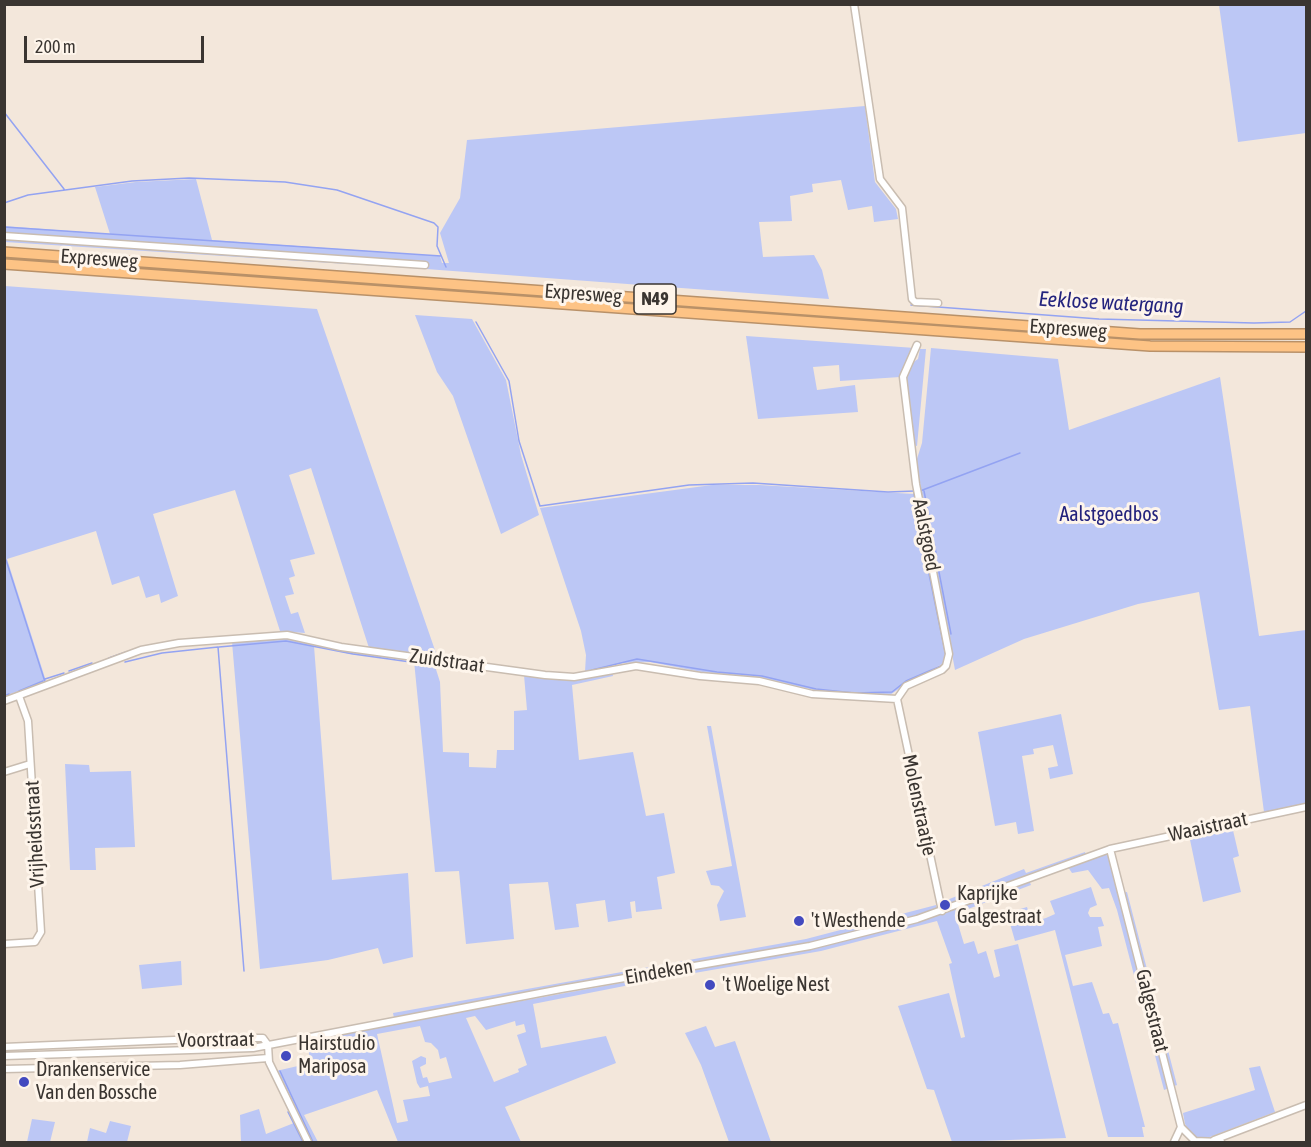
<!DOCTYPE html>
<html>
<head>
<meta charset="utf-8">
<style>
  body { margin:0 }
  #map { position:relative; width:1311px; height:1147px; overflow:hidden; background:#f3e7db; font-family:"Asap Condensed",sans-serif }
  canvas { display:block }
  .frame { position:absolute; inset:0; border:6px solid #3a3531; pointer-events:none }
  .scale { position:absolute; left:24px; top:36px; width:180px; height:27px; box-sizing:border-box; border:3px solid #3a3531; border-top:0; padding-left:8px; font-size:18px; line-height:21px; white-space:nowrap; color:#3a3531; -webkit-text-stroke:4px #fef5eb; paint-order:stroke }
</style>
</head>
<body>
<div id="map">
<canvas width="1311" height="1147"></canvas>
<div class="frame"></div>
<div class="scale">200 m</div>
</div>
<script>
const g = document.querySelector('canvas').getContext('2d');
g.lineJoin = 'round';
function fillPath(path, color) { g.fillStyle = color; g.fill(path, 'evenodd'); }
const toPath = rows => new Path2D(rows.map(r => 'M' + r).join(''));
function trace(path, color, width, dash) { g.strokeStyle = color; g.lineWidth = width; g.lineCap = dash ? 'butt' : 'round'; g.setLineDash(dash || []); g.stroke(path); }
function drawText(font, color, halo, rows, align = 'center') {
  g.font = font + ' "Asap Condensed",sans-serif'; g.lineWidth = 6; g.setLineDash([]); g.textBaseline = 'middle'; g.strokeStyle = halo; g.fillStyle = color; for (const [text, x, y, turn = 0] of rows) {
    g.save(); g.translate(x, y); g.rotate((+turn || 0) * Math.PI / 180); g.textAlign = isNaN(turn) ? turn : align; if (halo) g.strokeText(text, 0, 0); g.fillText(text, 0, 0); g.restore();
  }
}
const green = toPath([
  [1219,5,1306,5,1306,133,1238,142],
  [865,106,875,182,896,209,898,219,874,222,872,206,848,210,841,180,812,184,813,192,790,196,792,221,759,222,763,257,814,255,822,270,829,299,426,269,5,242,4,226,110,234,95,187,136,182,196,179,212,240,440,256,442,263,449,263,440,233,460,198,467,140],
  [5,286,317,309,437,656,369,648,311,468,289,475,315,554,290,560,295,576,289,578,294,594,285,596,291,614,298,612,305,633,280,631,235,490,153,514,178,596,161,603,159,594,146,598,139,576,112,585,96,531,7,559,46,681,5,696],
  [415,315,472,319,506,380,521,455,539,515,501,534,453,396,437,372],
  [746,336,915,348,900,377,840,381,839,365,813,367,817,390,855,385,858,412,758,419],
  [931,348,1058,359,1069,430,1220,377,1259,636,1306,630,1306,803,1264,812,1250,706,1219,710,1199,592,1138,604,1024,639,955,670,916,462,922,443],
  [920,349,926,349,917,446,913,445,905,377,912,363,918,359],
  [712,485,759,485,914,494,945,653,944,663,913,679,887,697,828,693,755,677,702,672,650,662,621,663,585,672,586,655,581,631,540,508],
  [286,638,434,663,440,682,443,752,469,753,469,767,496,768,497,750,514,750,514,711,527,710,524,675,571,680,612,671,613,676,572,685,579,760,633,752,646,816,664,813,675,873,657,877,662,909,636,912,635,901,630,902,632,918,608,922,605,900,576,904,579,927,555,930,548,882,509,884,514,939,466,944,459,871,435,872,414,661,350,654,314,646,332,880,408,873,413,957,383,964,378,948,328,960,260,969,232,642],
  [1061,714,1073,774,1050,779,1048,768,1058,766,1053,745,1033,749,1034,754,1022,756,1034,831,1018,834,1016,822,995,826,978,732],
  [707,726,711,726,746,917,720,921,717,905,724,891,719,886,711,885,706,871,732,866],
  [65,764,89,765,90,772,131,771,135,847,95,848,96,870,70,870],
  [1232,826,1239,856,1233,858,1241,892,1203,902,1189,835],
  [1085,852,1086,855,949,905,942,899,947,900,1024,869,1026,873],
  [1108,853,1119,893,1127,892,1177,1085,1164,1090,1117,910,1109,888,1102,889,1088,870,1072,873,1068,867],
  [1029,880,1031,885,955,914,964,944,974,941,978,954,986,951,994,978,1000,976,994,950,1018,944,1066,1138,952,1142,934,1090,927,1089,898,1006,949,993,961,1038,965,1037,949,964,952,963,937,921,821,951,660,979,533,1004,541,1048,606,1036,616,1063,505,1107,521,1142,398,1142,377,1090,304,1115,318,1142,309,1142,276,1071,311,1063,306,1040,825,946,929,918],
  [475,1016,486,1030,515,1021,516,1026,524,1024,526,1032,517,1035,527,1065,518,1069,519,1072,494,1082,466,1018],
  [420,1026,425,1042,431,1043,438,1050,440,1059,446,1057,452,1078,429,1083,427,1077,423,1078,420,1067,426,1064,426,1058,421,1056,412,1061,417,1083,420,1088,428,1086,430,1096,403,1100,408,1121,397,1123,377,1034],
  [1091,887,1097,905,1090,908,1088,913,1090,917,1101,917,1104,926,1098,927,1102,946,1065,955,1073,986,1092,982,1103,1014,1109,1013,1113,1024,1118,1023,1145,1127,1142,1127,1144,1137,1108,1137,1055,930,1015,941,1007,913,1027,907,1032,922,1046,918,1055,914,1050,901],
  [936,905,938,910,809,943,394,1018,393,1013,806,939],
  [181,961,182,985,142,989,139,965],
  [706,1026,715,1047,735,1041,771,1142,729,1142,701,1065,685,1033],
  [1260,1066,1275,1112,1210,1137,1202,1139,1192,1135,1185,1124,1183,1113,1255,1090,1249,1068],
  [259,1109,266,1134,294,1123,304,1142,241,1142,240,1115],
  [32,1119,55,1122,50,1142,27,1142],
  [110,1121,131,1126,127,1142,87,1142,90,1128,106,1133]
]);
const stream = toPath([
  [4,112,64,189],
  [4,203,28,195,132,181,189,178,285,182,337,190,434,223,438,227,437,246,446,267],
  [4,227,441,256],
  [911,305,1099,319,1254,323,1290,322,1306,311],
  [476,322,509,381,519,441,540,506,689,485,753,483,888,492,915,491],
  [920,491,1020,453],
  [924,491,937,558],
  [914,493,927,562],
  [6,560,45,682],
  [938,567,951,634],
  [928,569,946,656],
  [219,647,286,641,353,654,432,665],
  [109,658,126,652],
  [125,662,162,653,218,647,244,971],
  [592,670,637,659,717,672,762,676,816,689,854,693,892,692,906,681,943,665],
  [69,671,92,663],
  [45,679,64,673],
  [19,691,43,681],
  [4,696,9,694],
  [280,1071,313,1142],
  [288,1112,303,1142]
]);
const minor = toPath([
  [854,4,880,179,902,208,912,299,915,302,938,303],
  [4,236,425,265],
  [897,699,906,686,942,670,946,666,949,654,916,484,903,377,917,345],
  [897,699,942,911],
  [4,701,141,650,179,643,287,635,341,647,545,675,574,677,636,666,700,676,759,681,812,694,897,699],
  [4,772,30,764],
  [1110,849,1181,1127,1195,1141,1221,1142],
  [4,944,35,942,41,932,28,721,19,696],
  [268,1045,269,1062,308,1142],
  [4,1047,223,1038,263,1038,268,1045],
  [4,1056,253,1048,561,989,810,946,917,919,1110,849,1306,807],
  [4,1069,180,1065,268,1058],
  [1214,1140,1306,1105],
  [1174,1142,1181,1127]
]);
const highway = toPath([
  [4,252,1140,334,1306,334],
  [4,264,1150,346,1306,347]
]);
const markers = [
  [945,905,6,"#434abf"],
  [799,921,6,"#434abf"],
  [710,985,6,"#434abf"],
  [286,1056,6,"#434abf"],
  [24,1082,6,"#434abf"]
];
const shields = [
  [655,299,42]
];
const shieldNames = [
  ["N49",655,299]
];
const streetNames = [
  ["Expresweg",99,259,4],
  ["Expresweg",583,294,4],
  ["Expresweg",1068,329,4],
  ["Aalstgoed",926,535,79],
  ["Zuidstraat",447,661,8],
  ["Molenstraatje",919,805,78],
  ["Waaistraat",1208,827,-12],
  ["Vrijheidsstraat",35,834,-93],
  ["Eindeken",659,972,-10],
  ["Galgestraat",1152,1011,76],
  ["Voorstraat",216,1040,-1]
];
const parkNames = [
  ["Aalstgoedbos",1109,515]
];
const poiNames = [
  ["Kaprijke",957,894],
  ["Galgestraat",957,917],
  ["'t Westhende",811,921],
  ["'t Woelige Nest",722,985],
  ["Hairstudio",298,1044],
  ["Mariposa",298,1067],
  ["Drankenservice",36,1070],
  ["Van den Bossche",36,1093]
];
const waterNames = [
  ["Eeklose watergang",1111,303,3]
];
fillPath(green, '#bcc7f5');
trace(stream, '#93a3f2', 1.5);
trace(minor, '#c9bdb1', 9);
trace(highway, '#b99168', 12);
trace(minor, '#fff', 6);
trace(highway, '#fdc385', 9);
for (const [x, y, r, color] of markers) { const dot = new Path2D(); dot.arc(x, y, r, 0, 2 * Math.PI); g.fillStyle = color; g.fill(dot); trace(dot, '#fef5eb', 2); }
for (const [x, y, w] of shields) { const box = new Path2D(); box.roundRect(x - w / 2, y - 15, w, 30, 4.5); g.fillStyle = '#fef5eb'; g.fill(box); trace(box, '#3a3531', 1.5); }
drawText('bold 18px', '#3a3531', null, shieldNames);
drawText('20px', '#3a3531', '#fef5eb', streetNames);
drawText('20px', '#23227c', '#fef5eb', parkNames);
drawText('20px', '#3a3531', '#fef5eb', poiNames, 'left');
drawText('italic 21px', '#24247e', '#fef5eb', waterNames);
</script>
</body>
</html>
